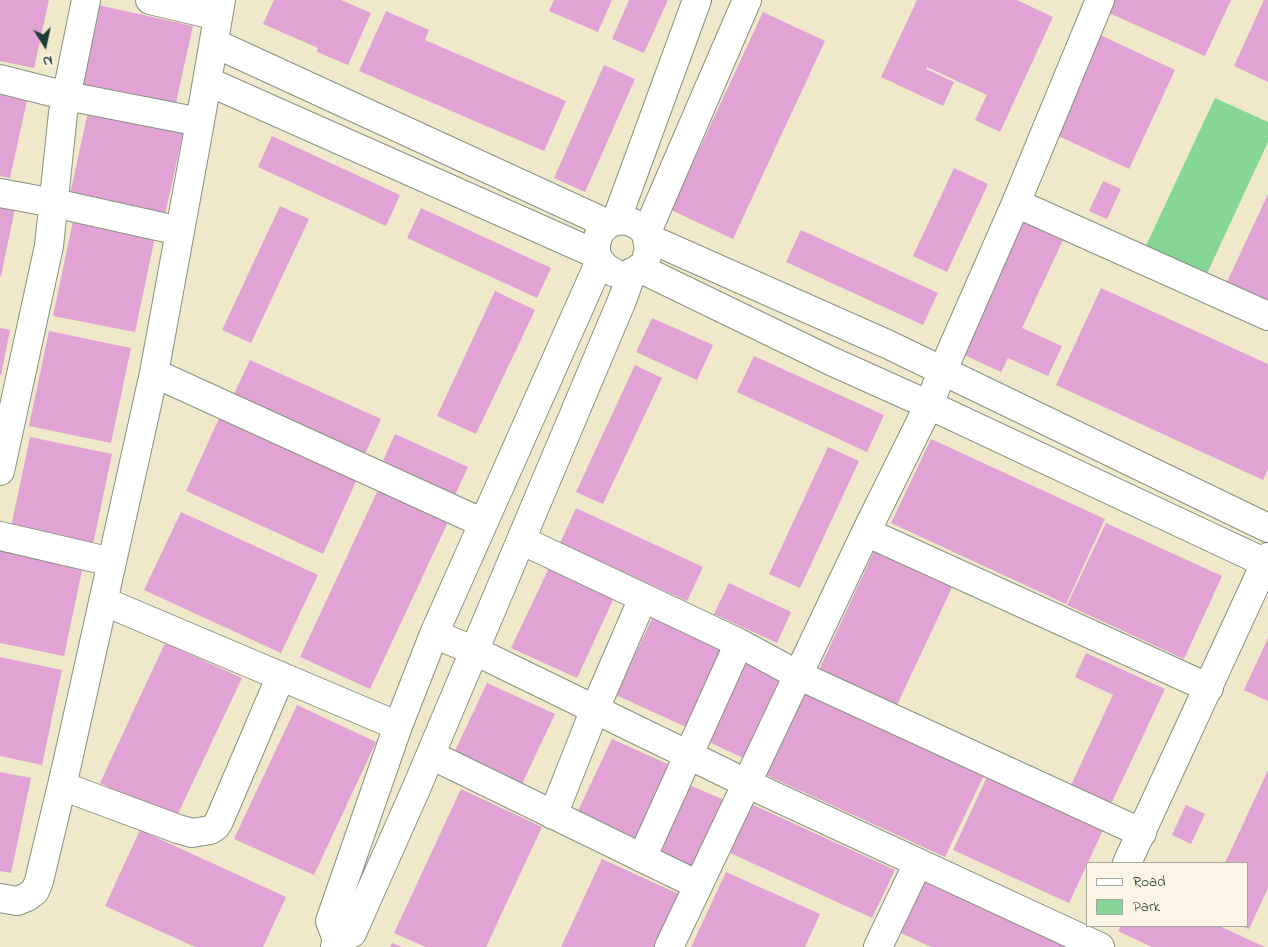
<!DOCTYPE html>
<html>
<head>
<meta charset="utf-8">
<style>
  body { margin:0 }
  #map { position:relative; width:1268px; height:947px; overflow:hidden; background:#efe8cb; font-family:"Indie Flower",sans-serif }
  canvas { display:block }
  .legend { position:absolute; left:1086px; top:862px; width:162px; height:65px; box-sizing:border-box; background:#fcf5e5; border:1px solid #a4ab9e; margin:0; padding:6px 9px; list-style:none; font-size:15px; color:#1f3d34 }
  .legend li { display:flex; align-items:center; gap:10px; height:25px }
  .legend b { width:25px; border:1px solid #a4ab9e }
  .north { position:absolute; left:20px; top:20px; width:50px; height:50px; -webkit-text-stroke:4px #fcf5e5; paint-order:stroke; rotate:170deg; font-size:14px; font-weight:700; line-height:20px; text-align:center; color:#1f3d34 }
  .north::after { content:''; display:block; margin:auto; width:18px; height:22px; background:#1f3d34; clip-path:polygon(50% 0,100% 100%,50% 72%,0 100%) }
</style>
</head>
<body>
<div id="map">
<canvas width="1268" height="947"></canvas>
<ul class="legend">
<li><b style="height:6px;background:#fff"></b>Road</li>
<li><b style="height:14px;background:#85d697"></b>Park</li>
</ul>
<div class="north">N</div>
</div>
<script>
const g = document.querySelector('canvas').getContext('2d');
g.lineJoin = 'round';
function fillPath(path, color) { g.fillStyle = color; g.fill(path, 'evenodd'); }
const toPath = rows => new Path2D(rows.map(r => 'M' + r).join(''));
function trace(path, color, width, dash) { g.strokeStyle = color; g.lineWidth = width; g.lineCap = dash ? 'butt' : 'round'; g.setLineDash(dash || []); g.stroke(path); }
const green = toPath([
  [1215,98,1268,122,1268,142,1204,280,1143,252]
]);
const building = toPath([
  [0,0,49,0,34,68,0,61],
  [274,0,341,0,371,13,348,65,317,52,318,48,263,24],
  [554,0,612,0,598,32,549,11],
  [629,0,668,0,644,53,612,39],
  [917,0,1017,0,1053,17,1000,132,975,120,987,95,927,67,926,69,954,82,943,106,881,77],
  [1115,0,1231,0,1205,56,1109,13],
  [1264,0,1268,0,1268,82,1234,66],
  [98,5,193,26,175,107,80,87],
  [386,11,429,30,425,40,566,101,544,151,359,71],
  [763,12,825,41,733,239,671,210],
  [1098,34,1175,70,1129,169,1052,133],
  [604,65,635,79,585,192,554,178],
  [0,90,28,96,10,178,0,176],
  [88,112,183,133,165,215,70,194],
  [272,136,400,195,386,226,258,167],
  [954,168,988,184,947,272,913,256],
  [1103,181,1121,189,1107,219,1089,211],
  [1268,194,1268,303,1226,284],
  [0,201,16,204,1,276,0,276],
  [280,206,309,219,251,343,222,330],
  [421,208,551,268,537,298,407,238],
  [1020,218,1064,238,1022,328,1062,346,1048,376,1008,358,1001,372,958,352],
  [73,221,155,237,135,332,53,316],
  [801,230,938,293,923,325,786,262],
  [1101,288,1268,364,1268,469,1263,480,1056,385],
  [495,291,535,310,476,434,437,416],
  [652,318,713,345,697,380,636,352],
  [0,328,10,330,1,375,0,375],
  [49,331,131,348,111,443,29,426],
  [754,356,884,415,867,452,737,392],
  [250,360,381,419,365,454,234,394],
  [635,365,662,378,603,504,576,492],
  [221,414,358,477,323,554,186,491],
  [395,434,468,467,455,495,383,461],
  [30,437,112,454,92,549,10,532],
  [931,439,1105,519,1066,604,891,523],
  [828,447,859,461,800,588,769,574],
  [378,490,448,522,370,689,300,657],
  [576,508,703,567,687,601,560,543],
  [181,512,318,575,281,653,144,590],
  [1106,523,1222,576,1184,659,1067,605],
  [877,545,955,581,897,705,819,670],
  [0,550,84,561,64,656,0,643],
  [549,568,614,598,577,678,511,648],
  [729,583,791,612,777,643,714,614],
  [656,610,726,642,686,727,616,695],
  [1268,638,1268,701,1244,690],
  [165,643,242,678,176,818,100,783],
  [1086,653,1165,689,1111,804,1071,785,1113,695,1075,677],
  [0,657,62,670,42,765,0,756],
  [740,659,780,678,743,758,703,739],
  [487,683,555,714,522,784,454,753],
  [804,688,986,771,945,857,764,774],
  [297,705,376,742,314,875,234,839],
  [612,739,674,767,639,842,577,813],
  [1268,770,1268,888,1249,929,1241,926,1247,926,1247,863,1225,863],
  [0,772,31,778,11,873,0,871],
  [988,775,1104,828,1069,903,953,850],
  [687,784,724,800,690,874,653,857],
  [461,789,542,827,486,947,426,947,394,933],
  [751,804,895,870,872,918,728,852],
  [1186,805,1205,814,1191,844,1172,835],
  [140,830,286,897,263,947,195,947,105,906],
  [602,859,683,896,659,947,561,947],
  [726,872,820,914,805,947,691,947],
  [925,882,1067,947,931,947,901,933],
  [1121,926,1219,926,1265,947,1152,947,1118,931],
  [392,943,402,947,390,947]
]);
const minor = toPath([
  [150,0,218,16],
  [214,43,608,224],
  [0,79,67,96,200,122],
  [207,81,596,254,600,261,606,268,613,272],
  [0,193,54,203,180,231],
  [1016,203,1268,316],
  [616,221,697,0],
  [646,234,747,0],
  [648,238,887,344,1268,528],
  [596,254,596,243,600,232,608,224,616,221,625,220,633,223,641,227,646,234,649,249,647,256],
  [639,268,831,361,929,405,1268,564],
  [154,373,483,523],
  [0,471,49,246,63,113,86,0],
  [866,532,1209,688],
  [0,536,112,562],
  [521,540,739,643,798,675,1142,833],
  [103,601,398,726],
  [434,634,475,651,746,783,1100,947],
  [431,755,698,885],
  [62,786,178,829,192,833,210,830,216,826,219,821,281,676],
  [553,815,595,709,643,598],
  [642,858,739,643],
  [1127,863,1268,557],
  [0,898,17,901,27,897,35,891,39,881,67,764,154,373,200,122,221,0],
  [337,940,352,933,416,789,623,298,632,272],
  [335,947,337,940,330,921,398,726,434,634,600,261],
  [669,947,866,532,929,405,942,372,1016,203,1100,0],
  [878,947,918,863]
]);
fillPath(green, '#85d697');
fillPath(building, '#e0a3d4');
trace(minor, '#879280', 30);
trace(minor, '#fff', 28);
</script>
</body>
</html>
